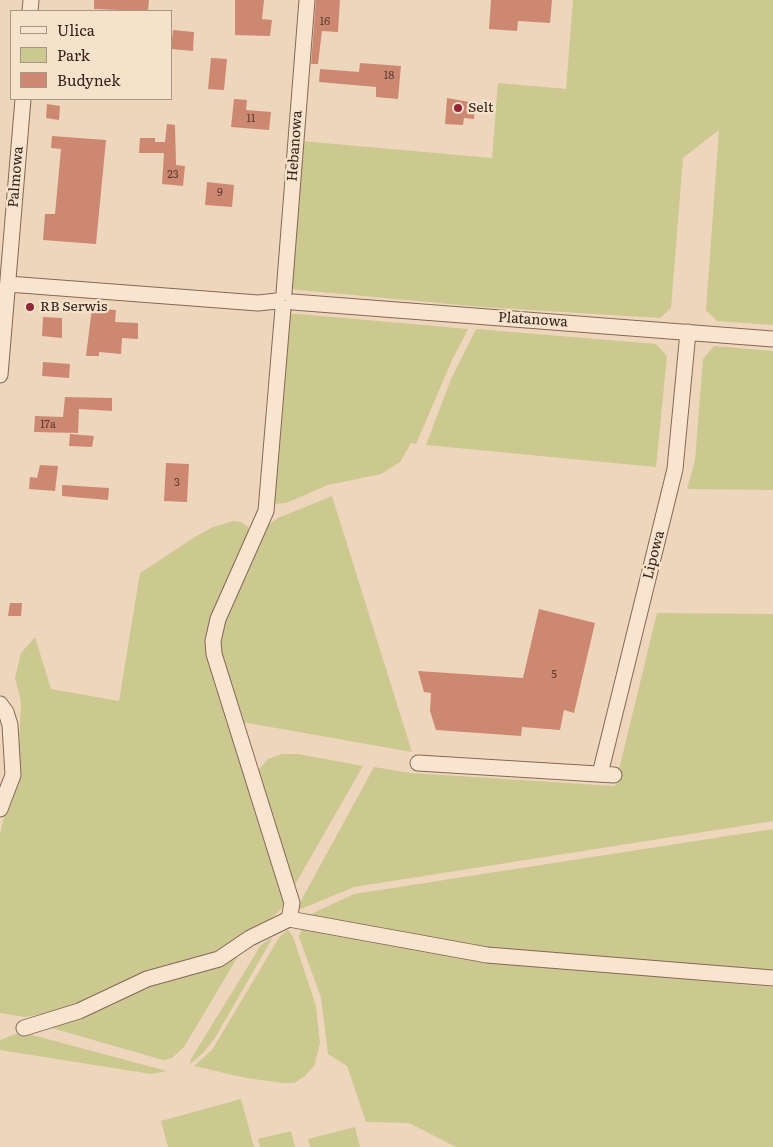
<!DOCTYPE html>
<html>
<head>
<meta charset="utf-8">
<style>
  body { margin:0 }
  #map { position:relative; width:773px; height:1147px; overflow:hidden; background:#eed6bc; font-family:Literata,serif }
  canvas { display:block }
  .legend { position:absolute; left:10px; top:10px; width:162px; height:90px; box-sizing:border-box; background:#f5e2cb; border:1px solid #a89685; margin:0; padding:6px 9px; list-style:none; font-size:15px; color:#34231b }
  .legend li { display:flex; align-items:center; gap:10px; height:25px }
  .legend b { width:25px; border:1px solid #a89685 }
</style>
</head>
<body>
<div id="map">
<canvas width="773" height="1147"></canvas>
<ul class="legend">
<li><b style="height:6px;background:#f9e5cf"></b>Ulica</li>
<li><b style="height:14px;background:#cbc890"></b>Park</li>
<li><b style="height:14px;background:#cd8871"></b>Budynek</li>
</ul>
</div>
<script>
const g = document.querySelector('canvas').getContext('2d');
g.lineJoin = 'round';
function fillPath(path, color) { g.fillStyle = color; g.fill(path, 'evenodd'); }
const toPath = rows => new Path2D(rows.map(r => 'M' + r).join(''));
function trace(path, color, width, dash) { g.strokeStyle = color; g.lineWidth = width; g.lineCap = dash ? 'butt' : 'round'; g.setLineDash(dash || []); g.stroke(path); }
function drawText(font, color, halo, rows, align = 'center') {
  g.font = font + ' Literata,serif'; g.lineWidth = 4.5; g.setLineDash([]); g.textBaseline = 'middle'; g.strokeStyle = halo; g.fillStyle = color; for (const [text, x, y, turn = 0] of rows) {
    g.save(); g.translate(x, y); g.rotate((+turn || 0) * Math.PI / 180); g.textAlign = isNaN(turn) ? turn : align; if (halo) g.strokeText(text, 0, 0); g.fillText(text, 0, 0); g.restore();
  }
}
const green = toPath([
  [573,0,773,0,773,325,717,321,706,310,719,130,683,158,671,308,660,318,482,307,289,289,301,141,492,158,498,83,566,89],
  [287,313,468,329,452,360,416,444,411,443,400,462,381,474,328,485,286,503,272,504],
  [476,329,656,344,667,356,656,467,426,445,451,379],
  [714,346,773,351,773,490,687,489,695,460,703,359],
  [332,496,412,752,242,722,219,656,220,628,265,527,278,518],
  [233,521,241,522,248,527,249,534,209,627,286,898,281,909,273,917,247,930,214,955,77,1007,25,1017,0,1013,0,834,4,817,12,802,18,766,21,702,15,678,21,653,35,637,51,689,119,701,140,573,198,535,213,527],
  [657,613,773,614,773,821,354,887,301,909,297,908,374,767,411,773,615,786],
  [282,754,298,754,363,766,293,888,291,872,257,778,260,768,268,759],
  [773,829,773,973,488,951,307,916,354,894],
  [302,927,485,961,773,987,773,1147,456,1147,409,1123,366,1122,347,1066,328,1054,321,998,299,937],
  [288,930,293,937,316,1006,320,1043,314,1066,305,1076,294,1083,283,1083,246,1078,194,1066,212,1050,280,936],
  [273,937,215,1038,204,1052,190,1064,191,1059,261,945],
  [240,953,184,1047,172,1058,163,1060,48,1027,134,991],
  [21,1032,167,1071,151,1074,0,1050,0,1040],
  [241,1099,254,1147,168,1147,161,1121],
  [355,1127,360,1147,310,1147,308,1139],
  [291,1131,295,1147,260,1147,258,1139]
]);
const building = toPath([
  [94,0,149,0,148,11,94,9],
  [235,0,264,0,262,19,272,20,270,36,235,35],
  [316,0,340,0,338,32,322,31,318,64,311,64],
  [491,0,552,0,550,23,518,21,517,31,489,29],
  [173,30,194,32,193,51,171,49],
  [211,58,227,59,224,90,208,89],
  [360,63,401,66,398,99,376,97,376,87,319,82,320,69,359,72],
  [447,98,475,103,474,119,464,118,463,125,445,124],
  [234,99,247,100,246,110,271,112,269,130,231,127],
  [47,104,60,106,59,120,46,118],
  [167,124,175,125,176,165,185,166,183,186,162,184,164,153,139,153,140,138,155,138,155,142,165,142],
  [52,136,106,140,96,244,43,240,45,214,55,214,61,149,51,148],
  [207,182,234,185,232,207,205,205],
  [92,308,116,310,115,322,138,323,138,339,122,338,121,354,99,352,99,356,86,356],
  [43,317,62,318,62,338,42,336],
  [43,362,70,364,69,378,42,376],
  [65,397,112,398,112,411,79,409,78,433,34,432,35,416,63,417],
  [70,434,94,436,92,447,69,446],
  [166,463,189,464,187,502,164,501],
  [40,465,58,466,55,491,29,489,30,477,37,478],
  [62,485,109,488,108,500,62,496],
  [10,603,22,603,21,616,8,616],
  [539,609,595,623,574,713,564,710,560,730,522,727,521,736,436,730,430,711,431,693,424,692,418,671,523,678]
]);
const minor = toPath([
  [30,11,31,0],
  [8,284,258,303,277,301],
  [284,293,307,0],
  [293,302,773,339],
  [283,308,266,511,218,619,213,641,214,654,292,903,289,919],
  [0,375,23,99],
  [0,704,6,712,10,725,13,775,0,809],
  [418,763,614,775],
  [600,774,675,469,688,332],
  [24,1028,79,1011,147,979,219,959,250,938,289,919,487,955,773,978]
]);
const markers = [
  [458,108,5,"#942538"],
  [30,307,5,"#942538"]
];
const numberNames = [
  ["16",325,22],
  ["18",389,76],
  ["11",251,119],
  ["23",173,175],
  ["9",220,193],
  ["17a",48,425],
  ["3",177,483],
  ["5",554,675]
];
const poiNames = [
  ["Selt",468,108],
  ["RB Serwis",40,307]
];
const streetNames = [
  ["Hebanowa",295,146,-86],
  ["Palmowa",16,177,-85],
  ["Platanowa",533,320,4],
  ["Lipowa",654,555,-76]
];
fillPath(green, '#cbc890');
fillPath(building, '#cd8871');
trace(minor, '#856755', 17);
trace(minor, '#f9e5cf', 15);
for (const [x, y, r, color] of markers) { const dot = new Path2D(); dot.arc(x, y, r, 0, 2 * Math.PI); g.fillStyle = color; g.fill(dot); trace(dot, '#f5e2cb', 2); }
drawText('11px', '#5a3c30', null, numberNames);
drawText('14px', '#34231b', '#f5e2cb', poiNames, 'left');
drawText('14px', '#34231b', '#f5e2cb', streetNames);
</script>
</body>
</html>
